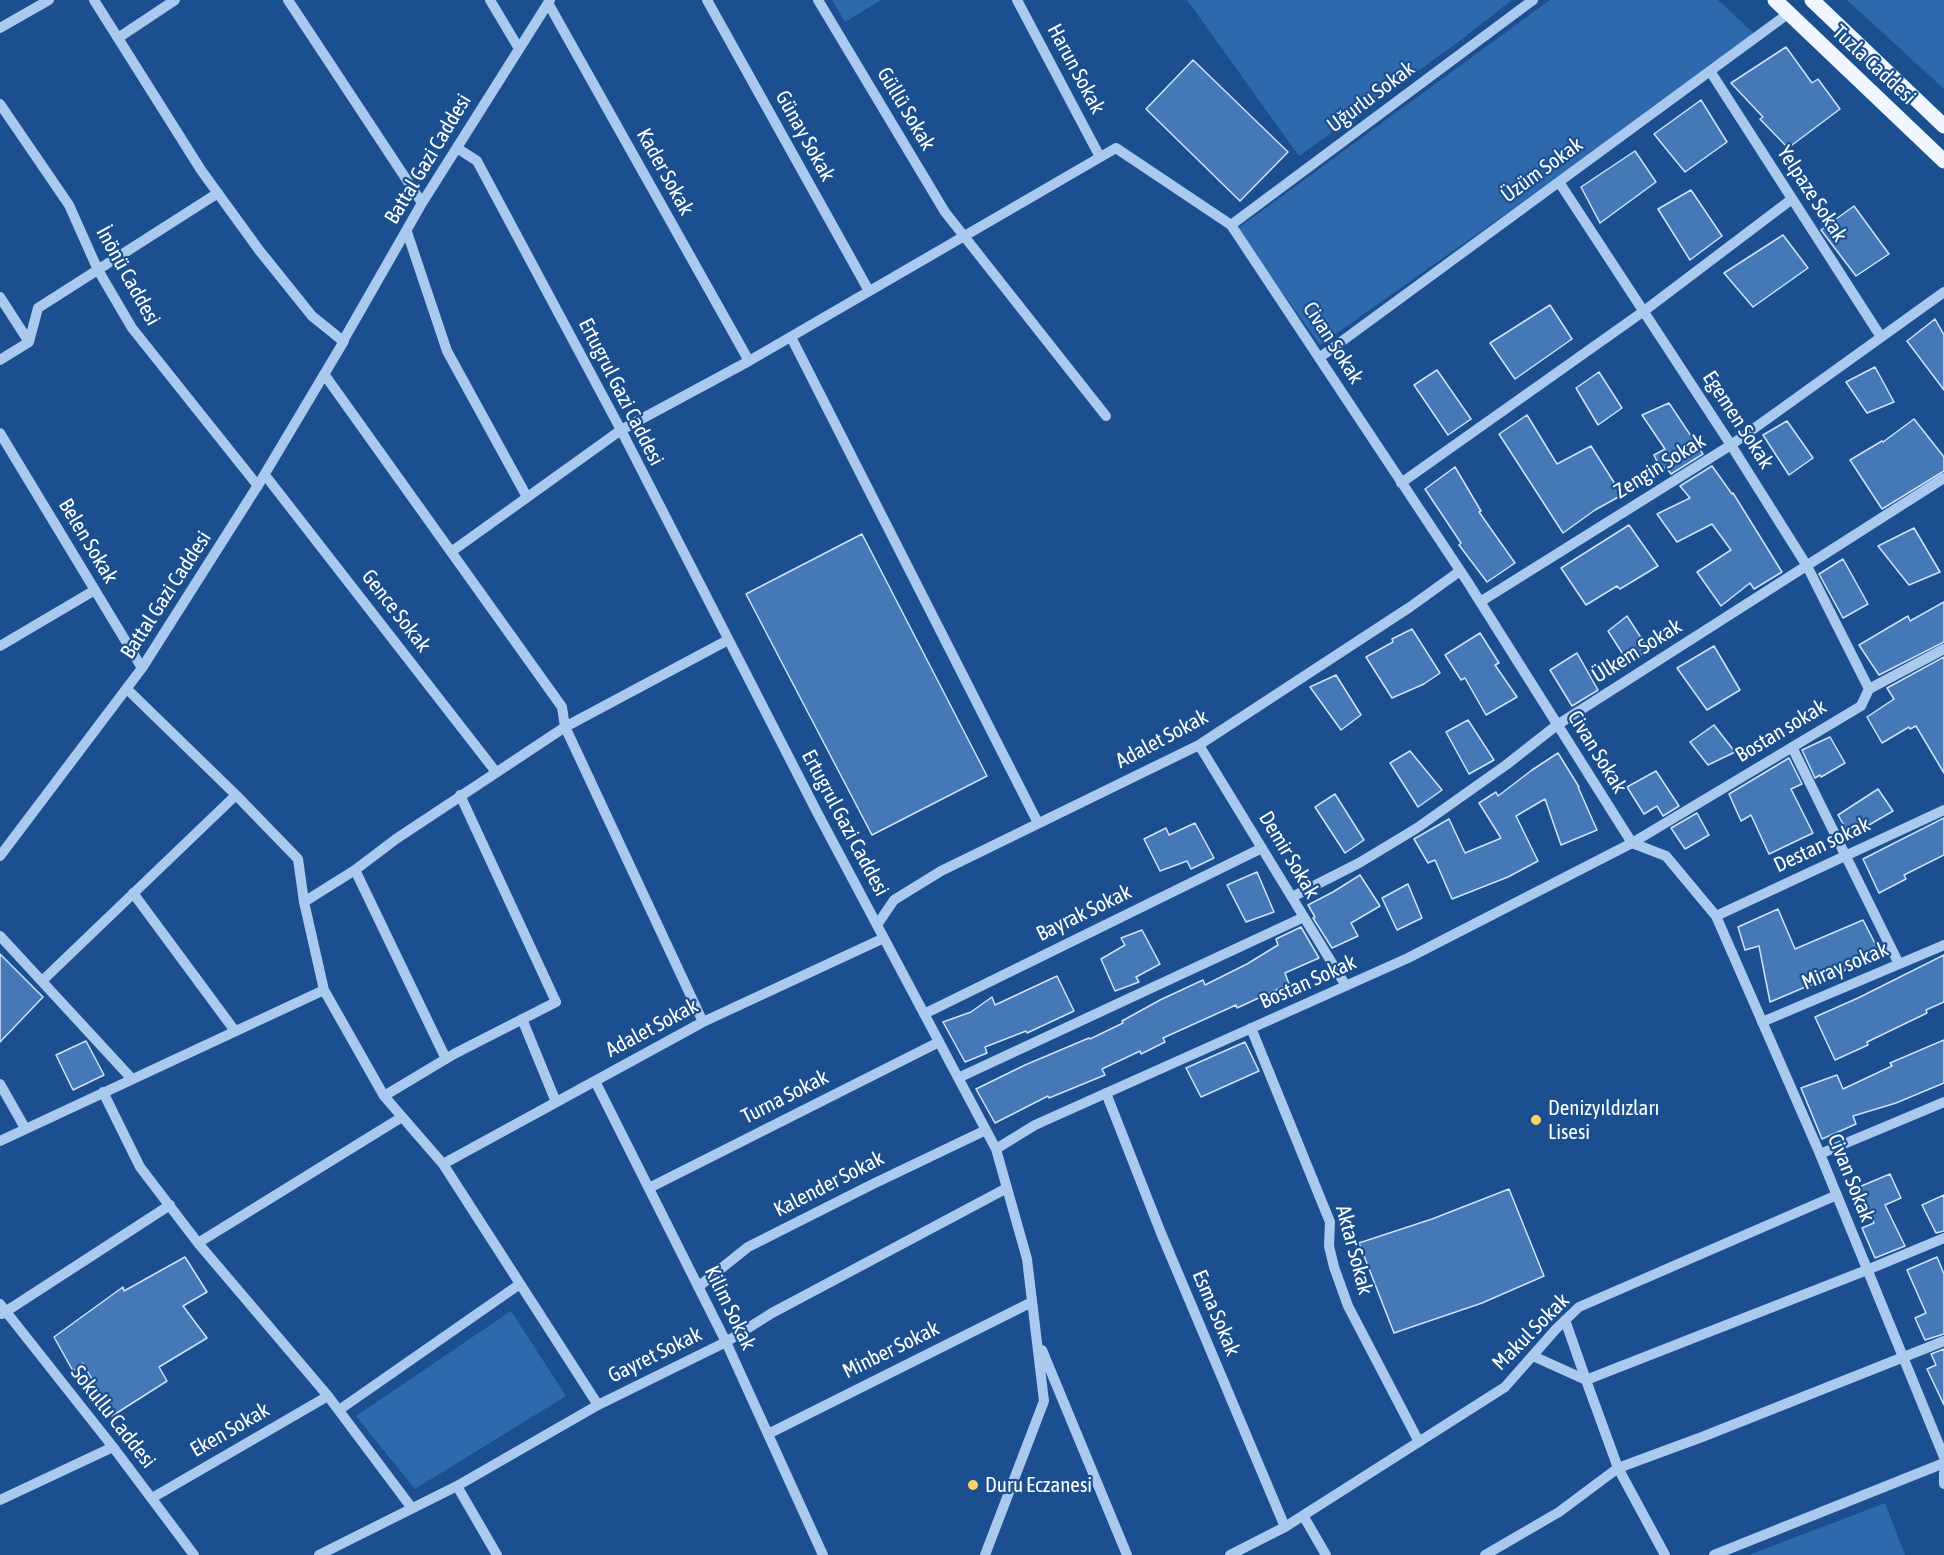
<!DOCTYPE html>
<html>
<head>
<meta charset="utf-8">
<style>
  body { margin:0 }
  canvas { display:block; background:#1b4f8f }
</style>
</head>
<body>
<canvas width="1944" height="1555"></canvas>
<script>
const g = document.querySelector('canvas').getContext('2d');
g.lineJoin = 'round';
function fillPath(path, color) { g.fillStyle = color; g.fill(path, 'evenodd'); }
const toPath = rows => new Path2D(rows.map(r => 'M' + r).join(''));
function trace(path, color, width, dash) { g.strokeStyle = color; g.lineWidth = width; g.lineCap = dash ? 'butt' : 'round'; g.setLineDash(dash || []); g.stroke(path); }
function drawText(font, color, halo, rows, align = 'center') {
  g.font = font + ' "Asap Condensed",sans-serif'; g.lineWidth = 4.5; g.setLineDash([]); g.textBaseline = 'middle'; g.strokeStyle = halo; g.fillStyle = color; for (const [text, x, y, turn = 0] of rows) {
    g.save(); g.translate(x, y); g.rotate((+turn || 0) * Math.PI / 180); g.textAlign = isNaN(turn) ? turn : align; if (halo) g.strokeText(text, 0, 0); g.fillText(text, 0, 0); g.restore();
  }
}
const green = toPath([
  [832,0,881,0,845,22],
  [1187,0,1512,0,1457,43,1299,156],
  [1550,0,1718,0,1757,36,1320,345,1237,229],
  [1847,0,1944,0,1944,89],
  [511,1311,566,1396,415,1489,356,1416],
  [1885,1503,1905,1555,1749,1555]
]);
const building = toPath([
  [1786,47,1812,83,1818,79,1840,109,1788,148,1760,119,1763,117,1731,83,1786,47],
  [1193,60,1288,152,1240,201,1146,109,1193,60],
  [1701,100,1727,142,1685,172,1654,134,1701,100],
  [1635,151,1656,182,1600,223,1581,187,1635,151],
  [1691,190,1722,236,1690,260,1658,209,1691,190],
  [1854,206,1889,254,1856,276,1821,230,1854,206],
  [1783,235,1808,268,1753,307,1724,273,1783,235],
  [1550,305,1572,339,1515,379,1490,343,1550,305],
  [1935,319,1944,335,1944,390,1907,341,1935,319],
  [1875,367,1894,402,1867,413,1846,382,1875,367],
  [1437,370,1471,419,1448,435,1414,385,1437,370],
  [1599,372,1622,408,1598,425,1576,388,1599,372],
  [1669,403,1703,454,1671,474,1666,467,1661,470,1654,455,1665,449,1642,415,1669,403],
  [1527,415,1557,464,1591,446,1622,495,1595,510,1563,533,1499,434,1527,415],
  [1914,419,1944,457,1944,471,1882,509,1850,460,1882,441,1883,442,1914,419],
  [1787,421,1813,458,1789,475,1763,435,1787,421],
  [1712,466,1732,494,1733,493,1782,572,1754,589,1750,583,1721,606,1697,572,1731,550,1712,524,1677,542,1657,514,1690,498,1680,486,1712,466],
  [1455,467,1481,511,1479,512,1515,563,1487,582,1459,545,1461,543,1425,489,1455,467],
  [1629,525,1658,566,1620,589,1617,586,1586,605,1561,568,1629,525],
  [1914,528,1940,572,1909,585,1878,546,1914,528],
  [862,534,987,776,872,835,746,594,862,534],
  [1843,559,1868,604,1843,618,1819,574,1843,559],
  [1944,602,1944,642,1879,675,1859,645,1908,616,1910,621,1944,602],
  [1627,616,1649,650,1628,662,1608,631,1627,616],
  [1412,629,1440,673,1424,684,1392,698,1366,657,1393,642,1392,639,1412,629],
  [1480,633,1499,663,1495,665,1517,697,1486,715,1465,678,1461,680,1445,655,1480,633],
  [1714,646,1740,690,1707,710,1677,668,1714,646],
  [1577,653,1598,690,1572,706,1550,670,1577,653],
  [1944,657,1944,773,1916,726,1910,729,1909,727,1882,743,1867,717,1894,699,1887,688,1944,657],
  [1336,675,1361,715,1341,730,1310,687,1336,675],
  [1468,720,1494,760,1469,774,1446,732,1468,720],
  [1714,725,1735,752,1708,765,1690,742,1714,725],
  [1830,737,1845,763,1821,777,1820,775,1815,778,1802,750,1830,737],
  [1410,751,1442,790,1418,807,1390,763,1410,751],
  [1558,753,1579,787,1578,787,1597,830,1561,845,1545,799,1516,816,1538,861,1508,877,1452,899,1435,860,1428,863,1414,839,1449,819,1465,853,1499,839,1501,838,1479,803,1496,792,1498,796,1532,770,1558,753],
  [1789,758,1802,784,1791,789,1813,833,1769,854,1751,815,1741,821,1729,794,1789,758],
  [1656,771,1679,806,1663,816,1657,806,1644,814,1627,787,1656,771],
  [1878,789,1893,811,1850,836,1838,815,1878,789],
  [1335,794,1364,840,1345,853,1315,807,1335,794],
  [1697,813,1709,835,1685,849,1671,828,1697,813],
  [1944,818,1944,855,1904,875,1906,879,1879,893,1863,859,1944,818],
  [1195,823,1214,858,1191,869,1187,861,1160,871,1144,839,1166,828,1169,835,1195,823],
  [1257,872,1274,912,1246,922,1227,885,1257,872],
  [1360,875,1380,906,1351,923,1358,936,1332,948,1313,918,1315,917,1308,905,1333,892,1360,875],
  [1408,884,1422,918,1397,930,1382,898,1408,884],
  [1778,909,1795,949,1863,920,1881,955,1770,1002,1759,946,1745,950,1738,927,1778,909],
  [1301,927,1319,958,1285,973,1289,984,1237,1008,1236,1005,1163,1038,1165,1042,1141,1054,1140,1051,1102,1069,1105,1075,1049,1098,1048,1096,995,1123,976,1089,1025,1065,1089,1038,1090,1039,1123,1023,1122,1021,1160,1000,1203,980,1205,985,1247,964,1278,945,1276,939,1301,927],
  [1142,930,1160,964,1136,977,1139,982,1115,991,1101,959,1125,945,1121,938,1142,930],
  [0,954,43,997,0,1042,0,954],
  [1944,955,1944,1002,1926,1010,1927,1013,1867,1042,1868,1045,1835,1060,1815,1017,1858,998,1944,955],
  [1057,976,1074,1011,1027,1033,1026,1031,985,1047,987,1053,965,1062,943,1022,971,1012,992,997,995,1005,1057,976],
  [1944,1040,1944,1083,1896,1103,1853,1116,1856,1124,1822,1139,1801,1088,1837,1075,1843,1089,1892,1066,1890,1063,1944,1040],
  [86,1041,104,1075,73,1090,56,1055,86,1041],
  [1245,1042,1259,1071,1201,1097,1186,1068,1245,1042],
  [1890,1174,1901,1198,1885,1205,1905,1246,1875,1258,1862,1228,1874,1223,1859,1187,1890,1174],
  [1509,1189,1544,1276,1482,1303,1394,1333,1359,1243,1432,1219,1509,1189],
  [1944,1195,1944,1231,1936,1233,1922,1205,1944,1195],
  [185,1257,207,1292,183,1306,207,1338,159,1367,167,1381,112,1416,83,1363,73,1371,54,1337,123,1287,124,1291,185,1257],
  [1937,1257,1944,1274,1944,1334,1925,1340,1915,1318,1926,1313,1907,1270,1937,1257],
  [1944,1349,1944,1405,1927,1369,1936,1365,1931,1354,1944,1349]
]);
const minor = toPath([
  [94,0,201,170,259,250,312,316,343,341,422,203,550,0],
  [288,0,422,203],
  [490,0,518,47],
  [707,0,869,291],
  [818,0,945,212,1106,416],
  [1017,0,1100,157],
  [548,3,749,361],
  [0,28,49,0],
  [118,38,175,0],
  [1710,71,1881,337],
  [0,104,69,205,98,270,132,328,258,486],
  [457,148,477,161,621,430,819,816,996,1149,1027,1259,1044,1401,985,1555],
  [1559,182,1731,445,1807,566,1869,689],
  [1231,225,1533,0],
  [407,232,447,351,527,497],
  [0,297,29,342],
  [791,337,1038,823],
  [1319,358,1789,13],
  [0,360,29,342,38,308,218,193],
  [324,374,562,707,565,727,574,746,703,1022],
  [0,433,142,668],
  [265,475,496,772],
  [1401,483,1644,311,1792,199],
  [451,552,621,430,749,361,1116,148,1231,225,1467,581,1632,843,1666,856,1716,916,1820,1154,1944,1457],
  [1480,602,1731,445,1944,292],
  [0,646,95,590],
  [127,689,236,795,298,859,304,902,324,990,384,1096,443,1164,598,1405],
  [1199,745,1346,986],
  [1792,747,1899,964],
  [0,856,142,668,260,482,344,341],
  [355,870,446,1059],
  [133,893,235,1031],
  [1292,897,1359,863,1417,828,1506,765,1557,725,1944,478],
  [304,902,355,870,396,839,565,727,728,640],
  [1716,916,1944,810],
  [877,925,894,900,941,871,1199,745,1410,607,1460,571],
  [0,936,132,1079],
  [42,981,236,795],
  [924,1014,1262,848],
  [522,1019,556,1102],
  [1762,1022,1944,945],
  [1251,1028,1330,1222,1329,1246,1334,1267,1348,1306,1419,1442],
  [958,1078,1304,917],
  [595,1081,726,1342,823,1555],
  [0,1084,25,1128],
  [103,1092,140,1167,198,1243,328,1396,411,1507],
  [1106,1093,1161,1233,1285,1527,1505,1387,1556,1329,1579,1307,1837,1195],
  [384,1096,454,1054,556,1002,460,795],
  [0,1141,324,990],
  [996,1149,1035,1125,1408,958,1632,843,1861,706,1869,689,1944,649],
  [1820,1154,1944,1102],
  [443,1164,703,1022,884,938],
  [649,1188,939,1042],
  [198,1243,402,1117],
  [698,1287,748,1247,873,1184,986,1130],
  [0,1304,113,1447,194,1555],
  [2,1314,170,1205],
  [1565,1320,1586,1380,1867,1270,1944,1238],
  [1042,1350,1127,1555],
  [1533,1356,1586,1380,1618,1468,1665,1555],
  [339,1410,520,1284],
  [768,1434,1032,1302],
  [1944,1473,1944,1484],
  [457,1486,497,1555],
  [152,1498,328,1396],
  [0,1500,113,1447],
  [1304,1517,1326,1555],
  [319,1555,457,1486,598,1405,726,1342,772,1313,1007,1188],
  [1230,1555,1285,1527],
  [1485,1555,1559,1512,1618,1468,1702,1437,1944,1341],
  [1714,1555,1944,1463]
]);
const major = toPath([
  [1775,0,1944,161],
  [1812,0,1944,126]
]);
const markers = [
  [1536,1120,6,"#ffd166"],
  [973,1485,6,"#ffd166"]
];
const streetNames = [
  ["Tuzla Caddesi",1874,65,43],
  ["Harun Sokak",1076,69,62],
  ["Uğurlu Sokak",1371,97,-37],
  ["Güllü Sokak",906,109,59],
  ["Günay Sokak",805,136,61],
  ["Battal Gazi Caddesi",428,159,-59],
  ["Üzüm Sokak",1542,170,-36],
  ["Kader Sokak",665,172,61],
  ["Yelpaze Sokak",1812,194,57],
  ["İnönü Caddesi",128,276,61],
  ["Civan Sokak",1333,343,57],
  ["Ertugrul Gazi Caddesi",621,392,63],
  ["Egemen Sokak",1738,420,57],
  ["Zengin Sokak",1660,466,-32],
  ["Belen Sokak",88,541,59],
  ["Battal Gazi Caddesi",166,595,-57],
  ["Gence Sokak",396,611,52],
  ["Ülkem Sokak",1637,651,-32],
  ["Bostan sokak",1781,731,-31],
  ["Adalet Sokak",1162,739,-28],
  ["Civan Sokak",1597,752,58],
  ["Ertugrul Gazi Caddesi",845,823,62],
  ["Destan sokak",1822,845,-25],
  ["Demir Sokak",1289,855,59],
  ["Bayrak Sokak",1084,913,-26],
  ["Miray sokak",1845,966,-23],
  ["Bostan Sokak",1308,982,-24],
  ["Adalet Sokak",652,1028,-28],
  ["Turna Sokak",785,1097,-27],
  ["Civan Sokak",1851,1178,68],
  ["Kalender Sokak",829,1184,-27],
  ["Aktar Sokak",1354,1250,75],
  ["Kilim Sokak",730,1308,64],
  ["Esma Sokak",1216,1313,67],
  ["Makul Sokak",1531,1332,-45],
  ["Minber Sokak",891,1350,-26],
  ["Gayret Sokak",655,1355,-26],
  ["Sokullu Caddesi",113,1417,52],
  ["Eken Sokak",230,1430,-30]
];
const poiNames = [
  ["Denizyıldızları",1548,1108],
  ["Lisesi",1548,1132],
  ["Duru Eczanesi",985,1485]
];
fillPath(green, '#2e69ad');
fillPath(building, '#4478b7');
trace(building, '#cfe3fa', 1.5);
trace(minor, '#a9c9ee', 10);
trace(major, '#f0f6ff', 15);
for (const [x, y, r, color] of markers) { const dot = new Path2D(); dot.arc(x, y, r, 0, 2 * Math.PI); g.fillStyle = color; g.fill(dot); trace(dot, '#1b4f8f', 2); }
drawText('21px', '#fff', '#1b4f8f', streetNames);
drawText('21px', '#fff', '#1b4f8f', poiNames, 'left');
</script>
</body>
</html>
